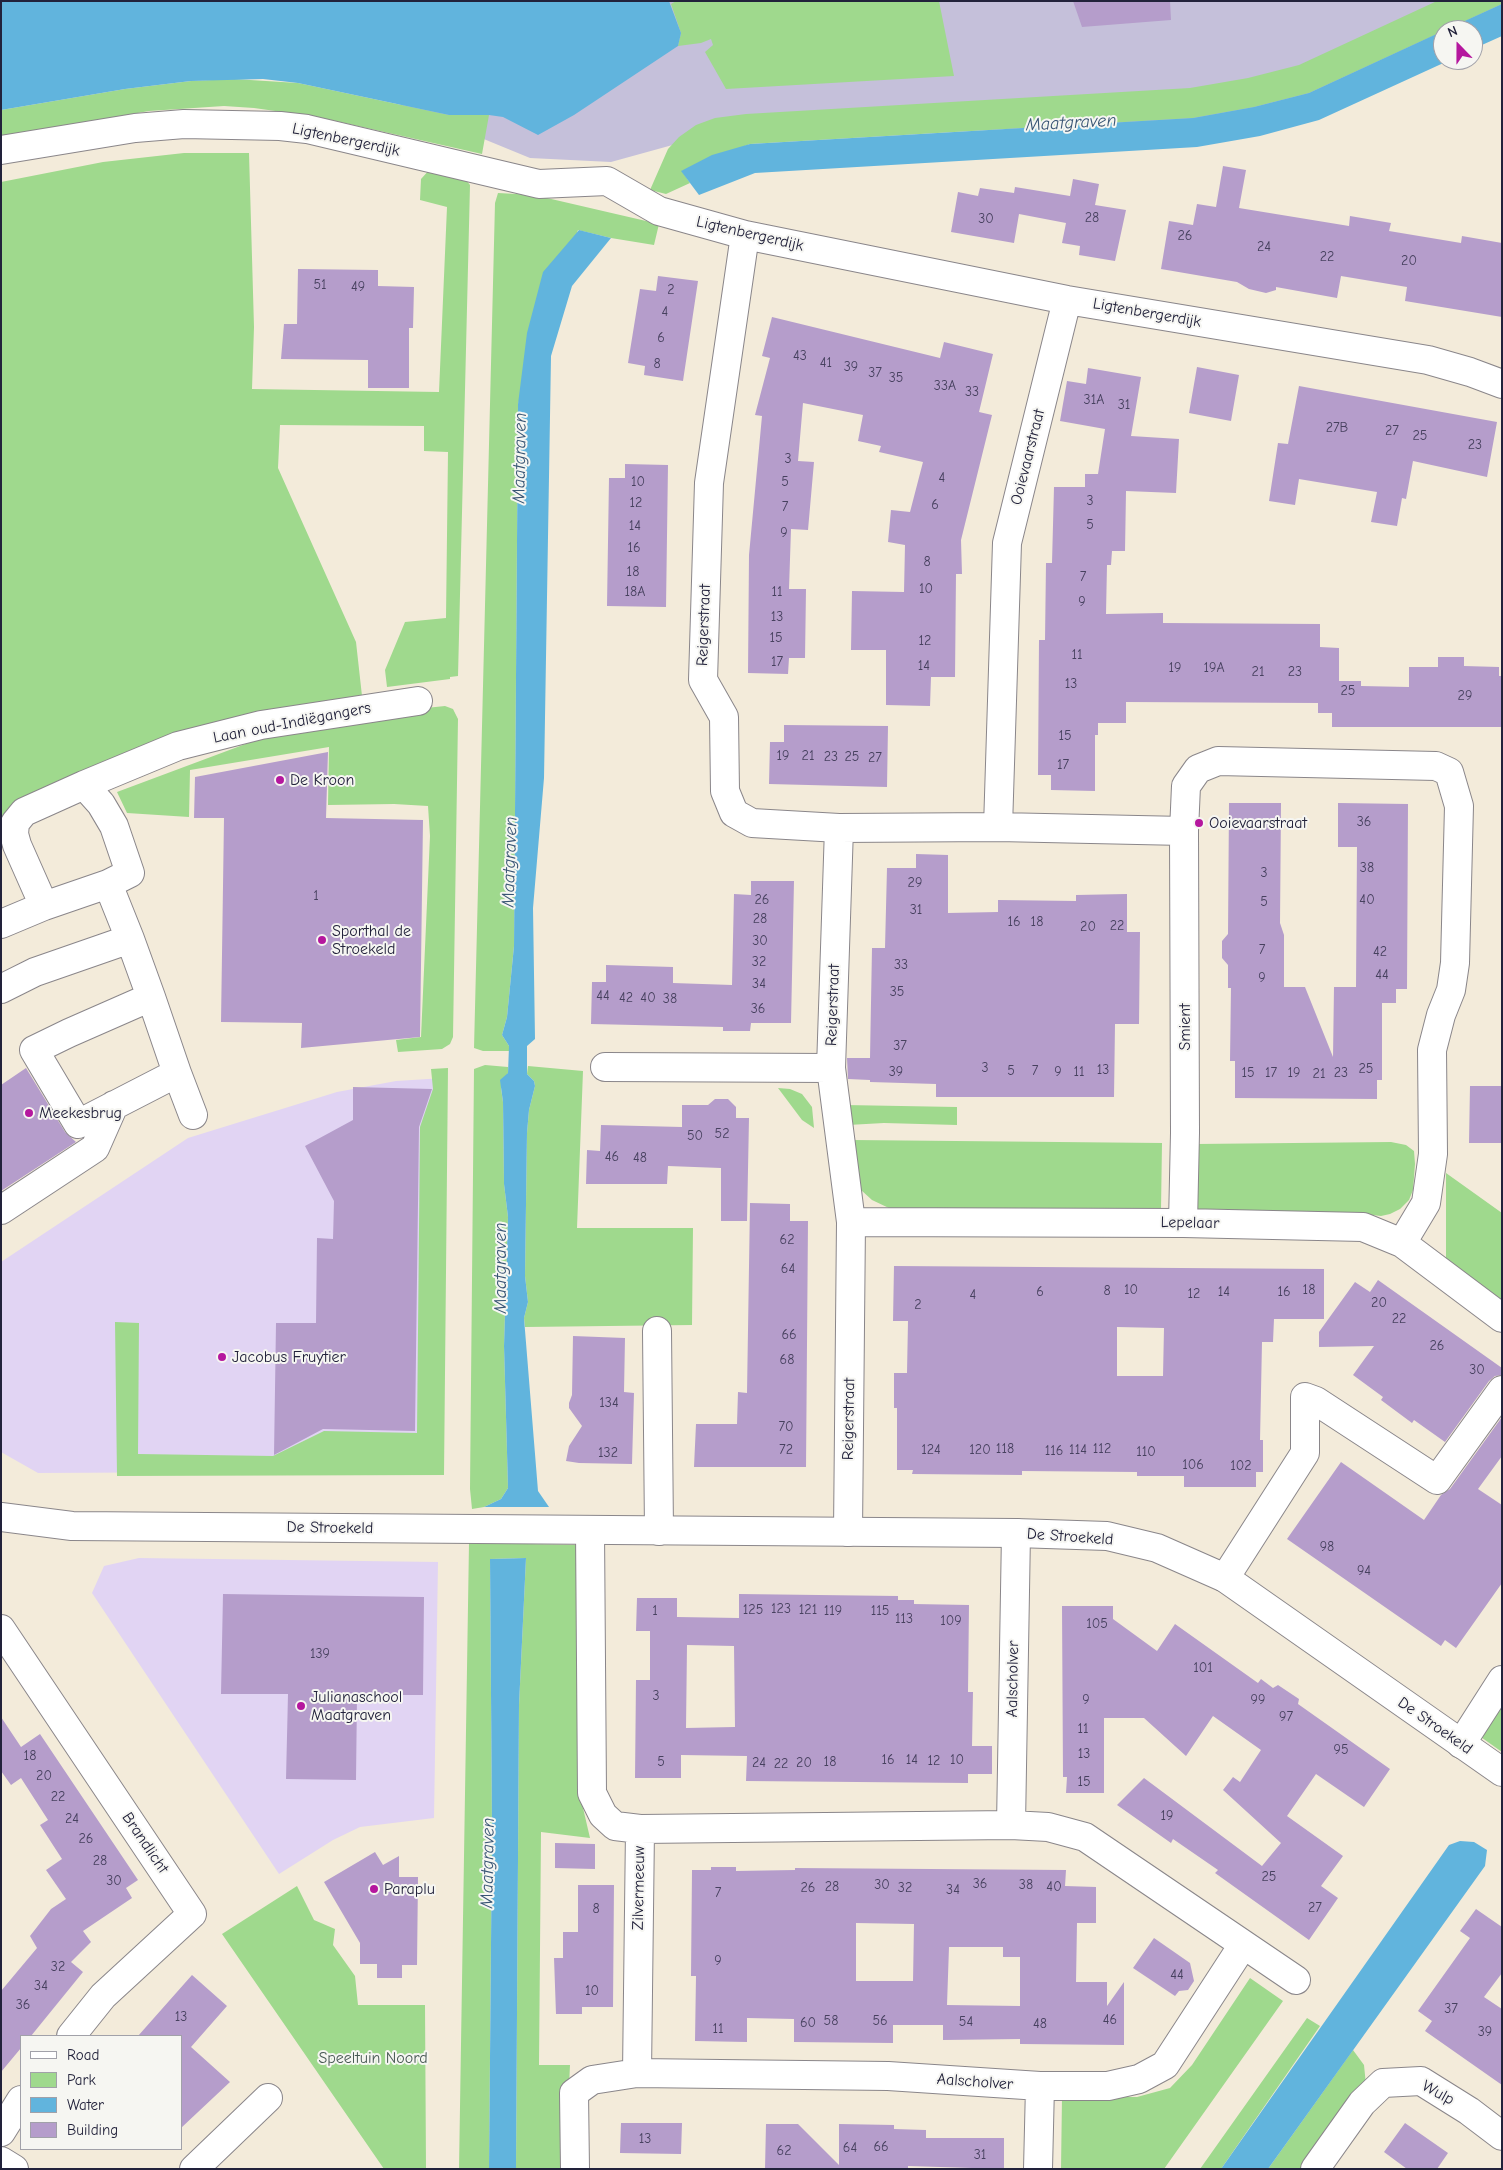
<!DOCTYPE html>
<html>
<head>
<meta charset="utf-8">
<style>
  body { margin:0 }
  #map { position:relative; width:1503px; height:2170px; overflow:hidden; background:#f3ebda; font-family:"Comic Neue",sans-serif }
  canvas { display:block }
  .frame { position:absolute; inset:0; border:2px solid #22223b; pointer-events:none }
  .legend { position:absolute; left:20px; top:2035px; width:162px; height:115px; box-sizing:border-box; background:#f6f6f2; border:1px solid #a1a1a9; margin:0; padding:6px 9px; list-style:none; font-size:15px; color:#22223b }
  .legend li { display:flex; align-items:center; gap:10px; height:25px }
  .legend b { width:25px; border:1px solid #a1a1a9 }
  .north { position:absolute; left:1433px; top:20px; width:50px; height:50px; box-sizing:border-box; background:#f6f6f2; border:1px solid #a1a1a9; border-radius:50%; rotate:338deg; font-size:14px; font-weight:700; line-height:20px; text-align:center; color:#22223b }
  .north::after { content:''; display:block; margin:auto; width:18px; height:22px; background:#b5179e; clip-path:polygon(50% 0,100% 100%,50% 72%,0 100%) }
</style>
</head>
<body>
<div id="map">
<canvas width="1503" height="2170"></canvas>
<div class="frame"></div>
<ul class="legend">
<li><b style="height:6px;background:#fff"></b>Road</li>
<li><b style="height:14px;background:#9fd98d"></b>Park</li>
<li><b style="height:14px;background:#61b4dd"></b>Water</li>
<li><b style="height:14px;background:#b59dcb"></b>Building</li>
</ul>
<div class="north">N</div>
</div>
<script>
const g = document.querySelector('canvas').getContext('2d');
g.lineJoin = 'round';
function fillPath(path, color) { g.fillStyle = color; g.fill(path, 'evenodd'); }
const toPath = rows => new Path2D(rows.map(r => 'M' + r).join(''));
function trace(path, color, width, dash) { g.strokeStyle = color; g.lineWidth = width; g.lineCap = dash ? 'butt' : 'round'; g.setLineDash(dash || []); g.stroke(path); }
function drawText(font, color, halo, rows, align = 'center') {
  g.font = font + ' "Comic Neue",sans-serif'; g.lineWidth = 4; g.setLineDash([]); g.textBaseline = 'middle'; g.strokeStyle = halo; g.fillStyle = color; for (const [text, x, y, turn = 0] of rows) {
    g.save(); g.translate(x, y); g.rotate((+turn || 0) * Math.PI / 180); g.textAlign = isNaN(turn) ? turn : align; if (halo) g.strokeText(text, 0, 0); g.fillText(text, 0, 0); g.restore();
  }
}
const built = toPath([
  [444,1078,442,1471,38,1473,1,1452,1,1262,188,1138,337,1092,396,1081],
  [139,1558,438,1562,434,1818,360,1827,333,1840,279,1874,92,1593,104,1566]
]);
const industrial = toPath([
  [1,1,1502,1,1502,20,1473,30,1443,30,1443,49,1302,118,687,141,611,162,530,158,357,87]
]);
const green = toPath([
  [676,1,939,1,954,76,726,89,705,52,713,45,711,39,701,43,678,46,681,33,671,4],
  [1437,1,1502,1,1502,4,1309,93,1254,107,1193,118,750,144,682,171,690,183,666,194,650,190,668,149,679,137,696,125,715,118,746,114,1190,88,1248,78,1299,65],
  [234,79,298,83,449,115,489,115,482,154,318,117,254,108,224,106,149,111,1,137,1,110,125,89,191,81],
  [184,153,249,153,254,327,252,389,439,392,447,207,420,200,421,179,431,168,463,176,470,185,458,676,450,677,450,679,387,687,385,670,405,622,446,618,448,452,424,451,424,426,280,425,278,468,356,642,362,696,194,731,25,796,13,803,7,810,6,826,1,815,1,182,103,162],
  [498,193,534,195,659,224,654,245,611,238,578,230,518,404,514,946,507,1017,502,1035,509,1046,509,1051,483,1051,474,1048,495,203],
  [445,706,453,709,458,719,453,1037,450,1044,442,1049,398,1052,396,1040,421,1037,430,836,428,806,394,804,328,805,329,747,190,770,189,817,127,813,117,792,275,733,407,710],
  [485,1065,508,1067,508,1073,501,1088,503,1102,504,1184,508,1217,504,1346,508,1488,501,1499,484,1507,472,1509,470,1489,474,1069],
  [528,1066,583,1071,577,1228,693,1228,692,1325,525,1327,524,1318,528,1302,525,1276,527,1133,529,1110,535,1086,534,1081,527,1074],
  [448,1068,444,1475,117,1476,115,1322,139,1323,138,1454,273,1456,324,1431,417,1433,420,1127,433,1089,431,1069],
  [778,1088,790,1089,802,1094,812,1107,814,1128,802,1120],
  [845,1105,957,1107,957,1125,884,1123,848,1125],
  [852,1140,1162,1143,1161,1209,891,1209,872,1200,861,1190],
  [1391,1142,1406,1145,1414,1151,1415,1164,1413,1190,1409,1200,1400,1209,1390,1214,1381,1216,1364,1214,1196,1209,1196,1144],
  [1446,1173,1502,1213,1502,1302,1446,1261],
  [469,1543,586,1545,580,1795,590,1838,541,1832,539,2065,570,2065,565,2169,516,2169,519,1705,526,1558,490,1559,492,1830,489,2169,459,2169],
  [1502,1702,1502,1752,1478,1735],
  [297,1886,314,1920,335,1929,333,1945,355,1976,358,2005,425,2005,426,2169,384,2169,222,1934],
  [1250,1978,1283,2001,1164,2169,1061,2169,1062,2097,1137,2097,1170,2088,1192,2065],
  [1307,2018,1320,2026,1221,2169,1200,2169],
  [1353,2050,1364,2065,1366,2085,1307,2169,1268,2169]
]);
const water = toPath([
  [1,1,669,1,681,33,678,46,574,115,538,135,503,117,489,115,449,115,298,83,263,79,191,81,125,89,1,110],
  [1502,4,1502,36,1473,49,1473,30,1445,30],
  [1443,31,1443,60,1450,60,1319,120,1260,136,1197,147,755,173,699,195,681,171,712,155,750,144,1193,118,1254,107,1309,93],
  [579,230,611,238,572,286,551,356,544,778,533,908,535,1039,527,1046,527,1074,534,1081,535,1086,529,1110,527,1133,525,1276,528,1302,524,1318,538,1491,549,1507,484,1507,501,1499,508,1488,504,1346,508,1217,504,1184,503,1102,500,1080,508,1073,509,1046,502,1035,507,1017,514,946,518,404,527,333,543,272],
  [526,1558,519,1705,516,2169,489,2169,492,1830,490,1559],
  [1460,1841,1474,1842,1487,1850,1485,1866,1268,2169,1221,2169,1449,1845]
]);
const building = toPath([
  [1073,1,1170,1,1171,20,1082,27],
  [1223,166,1246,170,1239,208,1349,226,1350,216,1391,223,1389,231,1461,243,1462,236,1502,243,1502,317,1405,301,1407,287,1341,276,1337,298,1276,287,1276,290,1266,293,1249,289,1237,282,1161,269,1169,221,1193,225,1197,204,1216,207],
  [1073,179,1099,184,1095,205,1126,210,1115,261,1079,255,1080,246,1062,243,1066,223,1019,214,1014,243,951,232,958,192,978,196,980,188,1014,193,1015,187,1070,196],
  [298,269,378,270,378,286,414,287,413,328,409,328,409,388,368,388,368,360,281,359,284,324,297,324],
  [658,276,698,281,683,381,644,375,645,366,628,363,640,289,656,291],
  [772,317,940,358,944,342,993,354,979,412,992,415,961,540,962,574,956,574,955,677,931,677,930,706,886,705,886,650,851,650,852,591,904,592,905,545,888,542,891,510,910,512,923,462,879,452,881,446,858,441,863,415,803,403,798,461,814,462,808,530,791,529,789,589,806,589,805,658,789,658,788,674,748,673,749,555,762,416,755,415,770,358,762,356],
  [1197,367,1239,375,1231,421,1189,413],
  [1088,368,1141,377,1131,436,1179,439,1176,493,1126,491,1125,551,1112,551,1111,565,1107,565,1106,614,1163,613,1163,623,1320,624,1320,647,1339,648,1339,681,1361,681,1361,686,1409,687,1409,667,1438,667,1438,657,1464,657,1464,666,1499,667,1499,676,1502,676,1502,727,1332,727,1332,713,1318,713,1318,703,1126,702,1126,723,1098,723,1098,735,1095,735,1095,791,1051,790,1051,775,1038,775,1039,640,1045,640,1046,563,1052,563,1054,487,1085,487,1085,474,1098,474,1105,429,1060,421,1067,381,1086,384],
  [1299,386,1497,422,1487,477,1413,461,1406,499,1402,498,1397,526,1371,522,1377,492,1299,479,1295,505,1269,501,1278,443,1288,444],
  [625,464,668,465,666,607,607,606,609,478,625,478],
  [784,725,888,726,887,787,769,784,770,742,784,742],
  [328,752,326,818,423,820,420,1037,301,1048,302,1023,221,1022,224,818,194,818,195,777],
  [1229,803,1281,803,1280,923,1284,935,1284,987,1305,987,1333,1057,1334,987,1356,987,1357,847,1338,847,1338,803,1408,804,1407,989,1396,989,1396,1003,1382,1003,1382,1080,1377,1080,1377,1099,1235,1098,1235,1061,1230,1061,1231,988,1228,988,1228,965,1222,958,1222,941,1228,934],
  [916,854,948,855,948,913,998,912,998,900,1076,901,1076,895,1127,894,1127,932,1140,932,1139,1024,1115,1024,1114,1097,936,1097,936,1084,870,1082,870,1080,848,1079,847,1058,870,1058,872,948,885,948,887,868,916,868],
  [751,881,794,881,791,1023,751,1023,750,1031,723,1031,723,1027,591,1024,592,982,606,982,606,965,673,967,673,983,732,985,734,894,751,895],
  [26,1068,65,1132,76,1142,1,1191,1,1085],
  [1470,1086,1502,1086,1502,1143,1469,1143],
  [353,1087,432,1089,419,1127,415,1431,323,1429,274,1455,276,1323,316,1323,317,1238,333,1239,334,1201,305,1146,353,1120],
  [715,1099,728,1099,736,1107,736,1118,749,1118,747,1221,721,1221,721,1168,668,1166,667,1184,586,1184,587,1150,600,1151,601,1125,682,1127,682,1105,708,1105],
  [750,1203,790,1204,790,1221,808,1221,806,1467,694,1467,696,1424,737,1424,738,1392,747,1393],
  [894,1266,1324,1269,1324,1319,1274,1319,1273,1342,1262,1342,1260,1440,1263,1440,1263,1472,1256,1472,1256,1487,1184,1487,1184,1476,1137,1476,1137,1472,1022,1471,1022,1475,912,1474,913,1470,897,1470,897,1408,894,1408,894,1373,907,1373,908,1321,893,1321],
  [1117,1327,1164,1328,1163,1376,1117,1376],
  [1378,1280,1502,1368,1502,1375,1495,1376,1489,1381,1445,1442,1414,1420,1412,1423,1381,1400,1383,1397,1353,1375,1374,1346,1319,1347,1319,1332,1355,1282,1370,1292],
  [573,1336,625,1338,624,1392,634,1393,632,1464,579,1463,566,1461,569,1446,582,1426,569,1408,569,1403,572,1395],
  [1502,1417,1502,1456,1478,1489,1502,1505,1502,1583,1456,1648,1445,1640,1441,1646,1287,1539,1341,1462,1424,1520,1441,1495,1450,1489],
  [223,1594,424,1597,423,1695,357,1695,356,1780,286,1779,288,1694,221,1694],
  [739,1594,898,1596,898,1600,914,1600,914,1604,969,1605,968,1692,973,1692,972,1746,992,1746,992,1774,968,1774,968,1783,746,1781,747,1756,681,1755,681,1778,635,1778,636,1680,650,1680,650,1631,636,1631,637,1598,677,1598,677,1617,739,1618],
  [687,1645,734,1646,735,1727,686,1728],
  [1062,1606,1113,1606,1113,1619,1157,1651,1175,1624,1258,1683,1261,1679,1273,1688,1278,1685,1299,1699,1298,1704,1390,1769,1364,1807,1316,1774,1287,1816,1343,1856,1321,1886,1338,1898,1309,1940,1215,1873,1218,1870,1173,1839,1171,1843,1117,1805,1144,1778,1262,1866,1281,1843,1223,1790,1233,1777,1240,1782,1261,1750,1213,1716,1186,1756,1144,1718,1104,1718,1104,1793,1066,1793,1067,1777,1063,1777],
  [1,1717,21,1747,40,1734,138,1880,126,1888,132,1898,83,1931,91,1942,71,1962,83,1972,31,2036,21,2036,21,2048,1,2072,1,1991,37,1948,30,1936,51,1909,66,1899,46,1870,62,1859,40,1825,48,1820,21,1778,11,1785,1,1771],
  [555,1843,595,1844,595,1869,555,1868],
  [375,1852,383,1865,399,1856,399,1877,418,1877,417,1965,402,1965,402,1978,377,1978,377,1964,360,1964,360,1943,324,1882],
  [711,1867,736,1867,736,1871,795,1870,795,1868,1066,1870,1065,1886,1096,1887,1096,1923,1077,1923,1076,1982,1107,1982,1107,2006,1124,1982,1124,2045,1020,2044,1020,2039,943,2040,943,2025,893,2025,893,2043,794,2042,794,2019,747,2018,747,2042,695,2041,696,1976,691,1976,692,1870,711,1870],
  [856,1923,914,1924,913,1981,856,1981],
  [949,1947,1003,1947,1003,1957,1020,1957,1020,2006,947,2005],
  [578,1885,614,1885,613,2007,582,2007,582,2014,556,2014,554,1958,563,1958,563,1932,578,1932],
  [1476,1909,1502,1927,1502,1973,1484,1997,1502,2009,1502,2085,1425,2031,1432,2021,1418,2011,1470,1938,1460,1931],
  [1154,1938,1190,1963,1194,1981,1188,1990,1179,1991,1175,1996,1133,1968],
  [192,1975,227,2006,191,2047,230,2082,181,2128,181,2036,138,2036],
  [621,2123,682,2123,681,2154,620,2153],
  [1405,2123,1448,2153,1437,2169,1407,2169,1384,2152],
  [766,2124,798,2124,839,2165,839,2124,894,2125,894,2129,926,2130,926,2138,1004,2138,1004,2169,908,2166,908,2169,765,2169]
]);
const minor = toPath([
  [1,150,135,128,184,124,280,126,307,129,539,184,607,181,659,211,745,235,1067,300,1428,360,1470,372,1502,384],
  [745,235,709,483,703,680,724,717,725,791,734,813,752,823,839,828,831,1068,851,1222,848,1532],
  [84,785,178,746,261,725,418,701],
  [998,827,1007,543,1067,300],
  [839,828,998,827,1184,831,1186,786,1198,769,1218,761,1436,766,1449,772,1459,806,1455,963,1451,990,1441,1015,1432,1050,1433,1154,1426,1203,1402,1243],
  [1,924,44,906,108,884,130,873,114,826,101,804,84,785,24,812,15,823,14,834,17,845,44,906],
  [130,939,151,997,177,1073,78,1124,34,1050,69,1033,151,997],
  [1,989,35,972,130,939,108,884],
  [605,1067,831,1068],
  [177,1073,193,1115],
  [1,1210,95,1148,114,1105],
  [851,1222,1183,1223,1363,1227,1402,1243,1502,1318],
  [1183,1223,1185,1133,1184,831],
  [657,1331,659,1531],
  [590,1530,592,1793,603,1815,615,1826,640,1829,1011,1825,1048,1827,1085,1837,1296,1980],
  [1225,1578,1305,1453,1305,1397,1316,1401,1437,1480,1502,1390],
  [1,1629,192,1914,103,1996,71,2036],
  [1461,1744,1502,1680],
  [1011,1825,1016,1533],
  [637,2073,640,1829],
  [1,2132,21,2100],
  [1,2161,14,2169],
  [194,2169,268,2098],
  [575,2169,574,2093,592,2080,637,2073,888,2076,1040,2086,1108,2086,1139,2079,1165,2065,1243,1945],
  [1038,2169,1040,2086],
  [1315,2169,1362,2103,1383,2083,1421,2081,1469,2111,1502,2136]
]);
const tertiary = toPath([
  [1,1517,72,1526,1016,1533,1107,1536,1157,1548,1225,1578,1502,1772]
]);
const markers = [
  [280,780,5,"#b5179e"],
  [1199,823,5,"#b5179e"],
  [322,940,5,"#b5179e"],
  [29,1113,5,"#b5179e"],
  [222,1357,5,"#b5179e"],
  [301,1706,5,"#b5179e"],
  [374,1889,5,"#b5179e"]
];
const numberNames = [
  ["28",1092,218],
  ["30",986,219],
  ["26",1185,236],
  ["24",1264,247],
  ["22",1327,257],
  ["20",1409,261],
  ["51",320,285],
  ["49",358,287],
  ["2",671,290],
  ["4",665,312],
  ["6",661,338],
  ["43",800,356],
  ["41",826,363],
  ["8",657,364],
  ["39",851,367],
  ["37",875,373],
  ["35",896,378],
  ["33A",945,386],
  ["33",972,392],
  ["31A",1094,400],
  ["31",1124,405],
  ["27B",1337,428],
  ["27",1392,431],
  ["25",1420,436],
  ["23",1475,445],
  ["3",788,459],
  ["4",942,478],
  ["10",638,482],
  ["5",785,482],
  ["3",1090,501],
  ["12",636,503],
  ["6",935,505],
  ["7",785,507],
  ["5",1090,525],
  ["14",635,526],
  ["9",784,533],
  ["16",634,548],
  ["8",927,562],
  ["18",633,572],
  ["7",1083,577],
  ["10",926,589],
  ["18A",635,592],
  ["11",777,592],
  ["9",1082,602],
  ["13",777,617],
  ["15",776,638],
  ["12",925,641],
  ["11",1077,655],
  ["17",777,662],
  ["14",924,666],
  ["19",1175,668],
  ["19A",1214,668],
  ["21",1258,672],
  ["23",1295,672],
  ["13",1071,684],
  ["25",1348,691],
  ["29",1465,696],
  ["15",1065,736],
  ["19",783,756],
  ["21",808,756],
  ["23",831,757],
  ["25",852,757],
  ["27",875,758],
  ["17",1063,765],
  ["36",1364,822],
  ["38",1367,868],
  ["3",1264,873],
  ["29",915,883],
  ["1",316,896],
  ["26",762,900],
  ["40",1367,900],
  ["5",1264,902],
  ["31",916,910],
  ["28",760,919],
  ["16",1014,922],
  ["18",1037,922],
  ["22",1117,926],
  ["20",1088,927],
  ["30",760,941],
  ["7",1262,950],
  ["42",1380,952],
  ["32",759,962],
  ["33",901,965],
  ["44",1382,975],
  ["9",1262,978],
  ["34",759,984],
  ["35",897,992],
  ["44",603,996],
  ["42",626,998],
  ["40",648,998],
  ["38",670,999],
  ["36",758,1009],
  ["37",900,1046],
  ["3",985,1068],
  ["25",1366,1069],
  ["13",1103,1070],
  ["5",1011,1071],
  ["7",1035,1071],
  ["39",896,1072],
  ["9",1058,1072],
  ["11",1079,1072],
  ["15",1248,1073],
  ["17",1271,1073],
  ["19",1294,1073],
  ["23",1341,1073],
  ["21",1319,1074],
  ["52",722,1134],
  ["50",695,1136],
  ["46",612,1157],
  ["48",640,1158],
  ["62",787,1240],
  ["64",788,1269],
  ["10",1131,1290],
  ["18",1309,1290],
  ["8",1107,1291],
  ["6",1040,1292],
  ["14",1224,1292],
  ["16",1284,1292],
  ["12",1194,1294],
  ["4",973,1295],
  ["20",1379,1303],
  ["2",918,1305],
  ["22",1399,1319],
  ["66",789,1335],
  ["26",1437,1346],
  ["68",787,1360],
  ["30",1477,1370],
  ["134",609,1403],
  ["70",786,1427],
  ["118",1005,1449],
  ["112",1102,1449],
  ["72",786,1450],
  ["124",931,1450],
  ["120",980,1450],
  ["114",1078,1450],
  ["116",1054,1451],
  ["110",1146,1452],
  ["132",608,1453],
  ["106",1193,1465],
  ["102",1241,1466],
  ["98",1327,1547],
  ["94",1364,1571],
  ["123",781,1609],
  ["125",753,1610],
  ["121",808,1610],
  ["1",655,1611],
  ["119",833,1611],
  ["115",880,1611],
  ["113",904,1619],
  ["109",951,1621],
  ["105",1097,1624],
  ["139",320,1654],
  ["101",1203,1668],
  ["3",656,1696],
  ["9",1086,1700],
  ["99",1258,1700],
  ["97",1286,1717],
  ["11",1083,1729],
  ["95",1341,1750],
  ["13",1084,1754],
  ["18",30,1756],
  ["16",888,1760],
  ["14",912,1760],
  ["10",957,1760],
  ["12",934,1761],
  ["5",661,1762],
  ["18",830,1762],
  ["24",759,1763],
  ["20",804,1763],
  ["22",781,1764],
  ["20",44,1776],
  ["15",1084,1782],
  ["22",58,1797],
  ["19",1167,1816],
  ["24",72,1819],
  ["26",86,1839],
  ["28",100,1861],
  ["25",1269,1877],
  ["30",114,1881],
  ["36",980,1884],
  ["30",882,1885],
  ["38",1026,1885],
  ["28",832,1887],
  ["40",1054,1887],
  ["26",808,1888],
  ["32",905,1888],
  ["34",953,1890],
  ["7",718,1893],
  ["27",1315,1908],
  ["8",596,1909],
  ["9",718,1961],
  ["32",58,1967],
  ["44",1177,1975],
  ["34",41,1986],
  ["10",592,1991],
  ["36",23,2005],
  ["37",1451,2009],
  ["13",181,2017],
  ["46",1110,2020],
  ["58",831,2021],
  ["56",880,2021],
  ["54",966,2022],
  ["60",808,2023],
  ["48",1040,2024],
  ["11",718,2029],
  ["39",1485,2032],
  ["13",645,2139],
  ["66",881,2147],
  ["64",850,2148],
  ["62",784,2151],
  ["31",980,2155]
];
const streetNames = [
  ["Ligtenbergerdijk",346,140,12],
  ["Ligtenbergerdijk",750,234,13],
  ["Ligtenbergerdijk",1147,313,10],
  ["Ooievaarstraat",1028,457,-76],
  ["Reigerstraat",704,625,-88],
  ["Laan oud-Indiëgangers",292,723,-11],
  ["Reigerstraat",833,1005,-88],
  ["Smient",1185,1027,-90],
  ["Lepelaar",1190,1223,1],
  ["Reigerstraat",849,1419,-89],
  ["De Stroekeld",330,1528,1],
  ["De Stroekeld",1070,1537,4],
  ["Aalscholver",1013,1679,-89],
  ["De Stroekeld",1435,1726,35],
  ["Brandlicht",145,1843,56],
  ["Zilvermeeuw",639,1888,-89],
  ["Aalscholver",975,2082,4],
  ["Wulp",1438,2093,29]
];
const poiNames = [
  ["De Kroon",290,780],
  ["Ooievaarstraat",1209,823],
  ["Sporthal de",332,931],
  ["Stroekeld",332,949],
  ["Meekesbrug",39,1113],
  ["Jacobus Fruytier",232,1357],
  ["Julianaschool",311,1697],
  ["Maatgraven",311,1715],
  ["Paraplu",384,1889]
];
const parkNames = [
  ["Speeltuin Noord",373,2058]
];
const waterNames = [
  ["Maatgraven",1071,123,-3],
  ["Maatgraven",520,458,-89],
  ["Maatgraven",510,862,-88],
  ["Maatgraven",501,1268,-90],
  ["Maatgraven",488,1863,-89]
];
fillPath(built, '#e1d4f3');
fillPath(industrial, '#c5c0da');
fillPath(green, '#9fd98d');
fillPath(water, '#61b4dd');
fillPath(building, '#b59dcb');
trace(minor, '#8a868a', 30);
trace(tertiary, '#8a868a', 30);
trace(minor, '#fff', 28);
trace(tertiary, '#fff', 28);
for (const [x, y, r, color] of markers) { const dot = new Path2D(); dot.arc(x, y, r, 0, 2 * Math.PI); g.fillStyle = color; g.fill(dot); trace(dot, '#f6f6f2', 2); }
drawText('14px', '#47415f', null, numberNames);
drawText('16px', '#22223b', '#f6f6f2', streetNames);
drawText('16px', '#22223b', '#f6f6f2', poiNames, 'left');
drawText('16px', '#485954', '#f6f6f2', parkNames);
drawText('italic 18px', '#385574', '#f6f6f2', waterNames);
</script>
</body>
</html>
